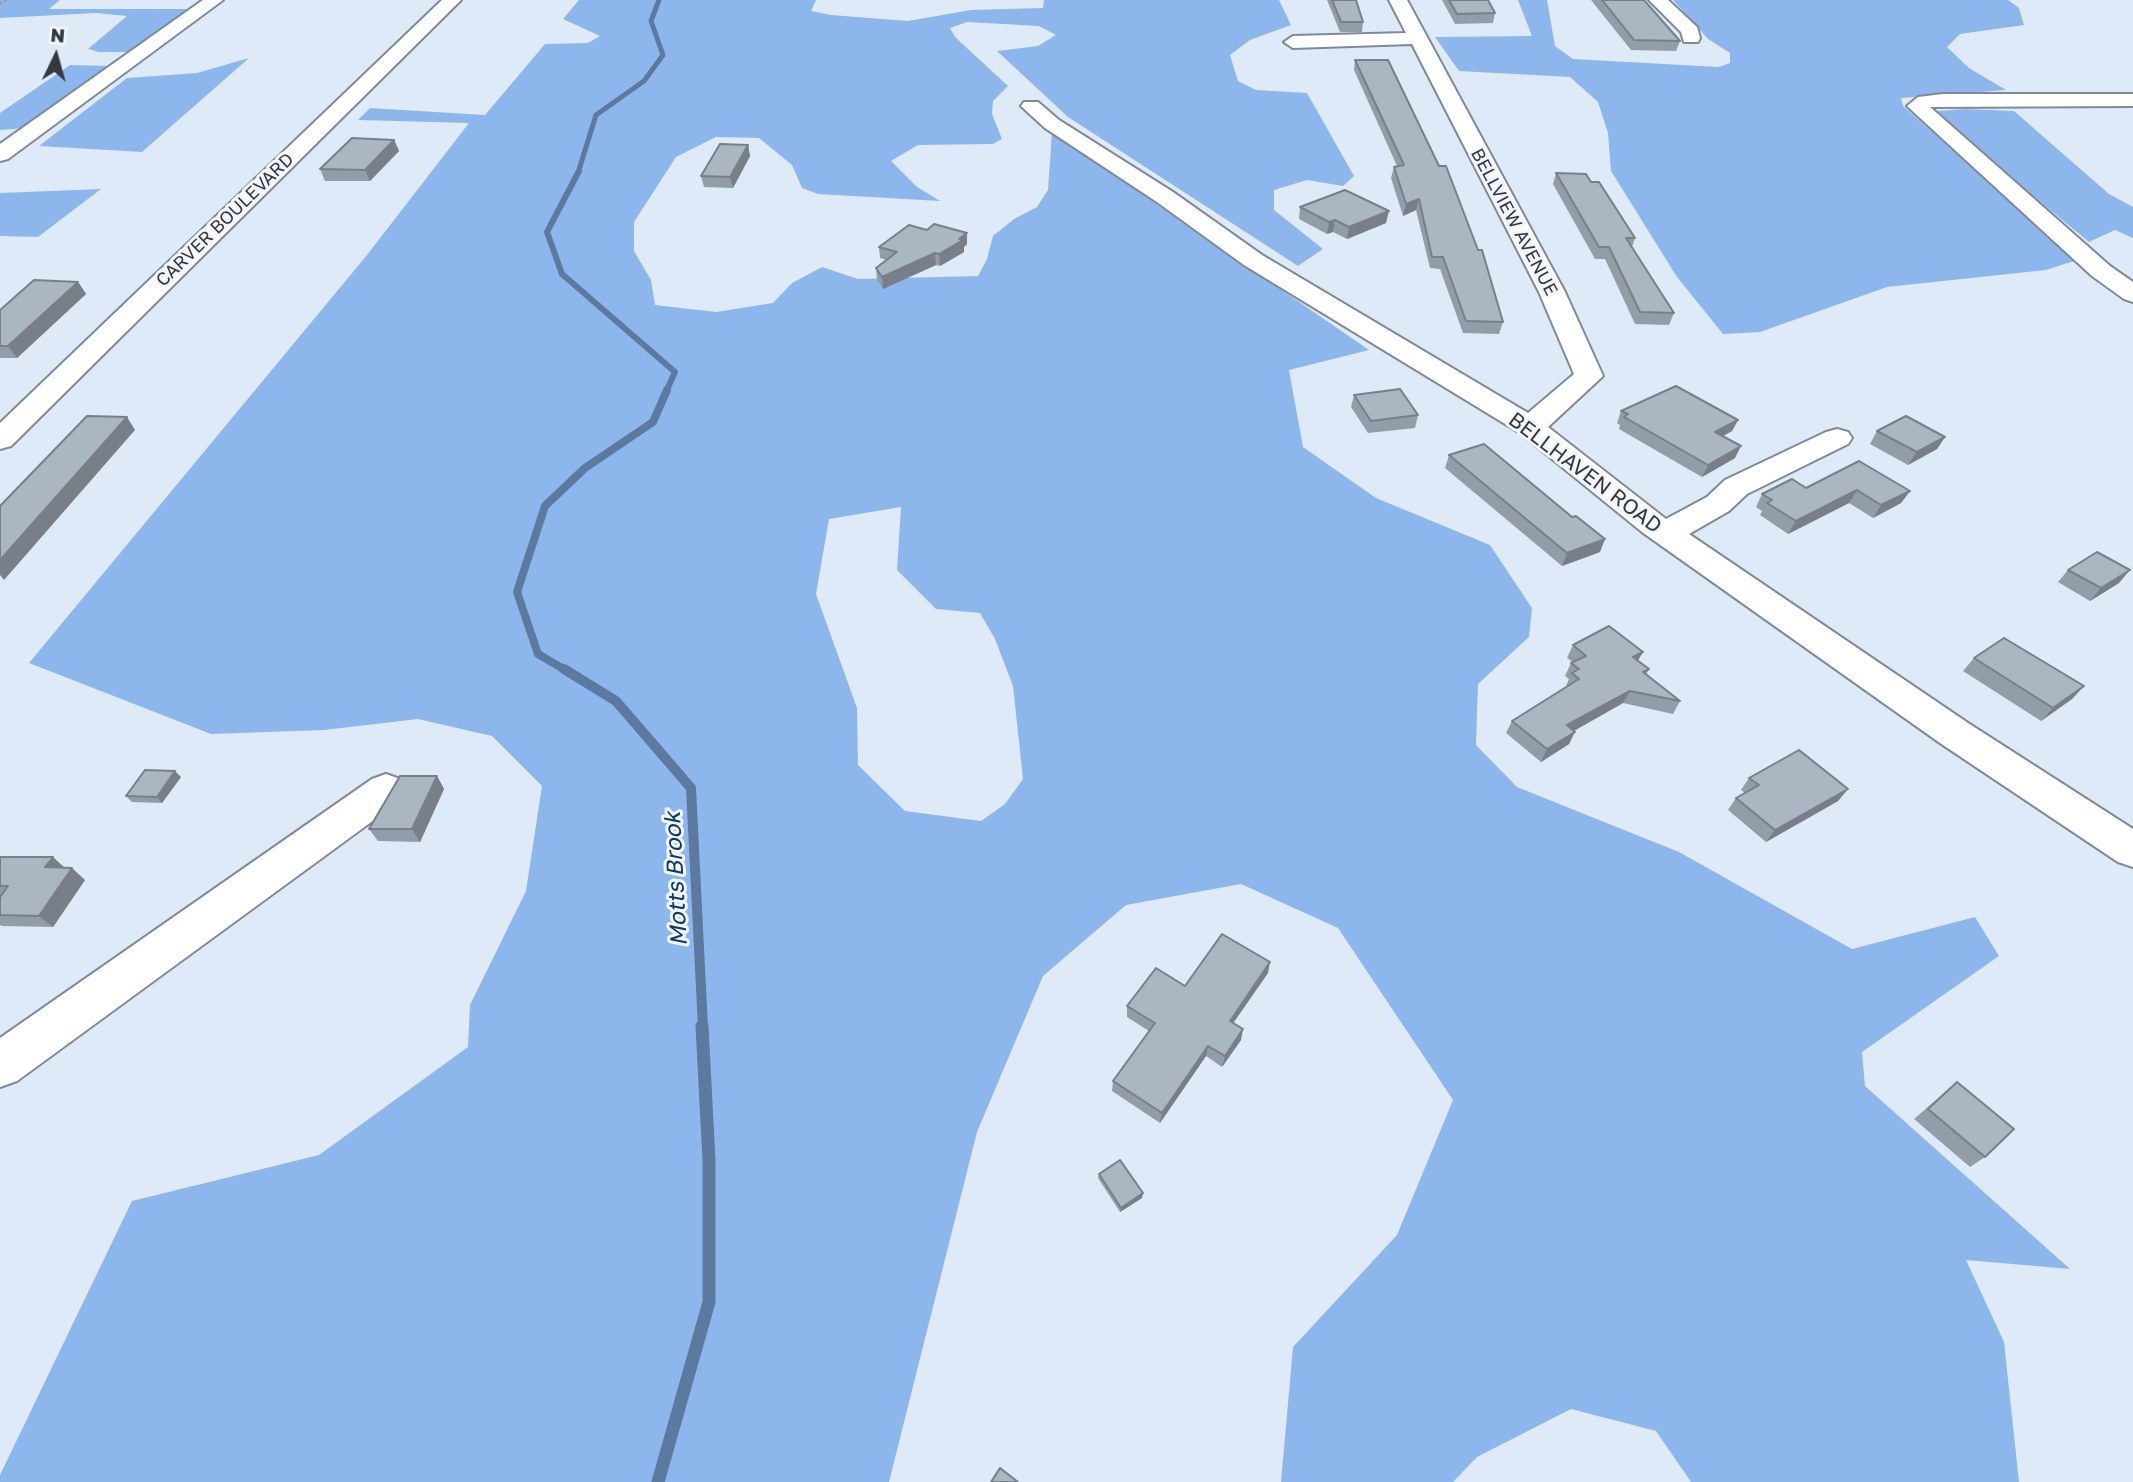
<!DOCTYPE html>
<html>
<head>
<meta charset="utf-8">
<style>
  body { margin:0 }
  #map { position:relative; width:2133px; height:1482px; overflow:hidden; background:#dfeaf8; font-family:"Golos Text",sans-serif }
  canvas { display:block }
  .north { position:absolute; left:21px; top:21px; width:70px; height:70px; -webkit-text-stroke:5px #f2f6fc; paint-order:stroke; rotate:5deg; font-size:19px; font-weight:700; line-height:28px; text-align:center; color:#35393f }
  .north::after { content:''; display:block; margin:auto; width:24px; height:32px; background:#35393f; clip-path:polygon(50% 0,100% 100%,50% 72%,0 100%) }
</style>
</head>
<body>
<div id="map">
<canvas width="2133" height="1482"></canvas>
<div class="north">N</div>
</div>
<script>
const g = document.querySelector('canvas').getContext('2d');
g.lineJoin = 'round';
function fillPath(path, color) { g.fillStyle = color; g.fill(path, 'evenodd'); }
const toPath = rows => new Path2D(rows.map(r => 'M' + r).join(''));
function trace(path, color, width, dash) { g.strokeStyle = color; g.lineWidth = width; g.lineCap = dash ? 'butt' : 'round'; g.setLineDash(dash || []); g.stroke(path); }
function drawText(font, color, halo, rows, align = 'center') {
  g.font = font + ' "Golos Text",sans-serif'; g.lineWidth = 6; g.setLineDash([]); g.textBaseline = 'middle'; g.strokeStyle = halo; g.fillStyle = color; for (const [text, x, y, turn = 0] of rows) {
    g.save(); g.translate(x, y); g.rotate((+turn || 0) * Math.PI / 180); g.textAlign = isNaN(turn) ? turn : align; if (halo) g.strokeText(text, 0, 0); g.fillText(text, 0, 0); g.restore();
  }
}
const forest = toPath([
  [0,0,60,0,49,9,196,9,137,52,99,52,88,49,127,16,96,13,0,18],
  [579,0,816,0,811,11,831,15,908,21,971,10,1043,8,1044,0,1279,0,1291,25,1250,40,1230,55,1238,81,1256,90,1307,93,1354,176,1343,186,1307,180,1274,190,1274,210,1323,249,1298,266,1068,117,997,51,1038,46,1056,35,1039,26,967,22,950,28,955,37,1008,86,993,101,992,114,1002,139,993,144,918,145,891,161,917,187,940,201,818,194,802,188,792,165,759,138,716,137,676,157,634,222,634,251,651,280,655,305,716,312,773,303,792,283,822,267,858,279,978,276,987,259,993,236,1014,219,1037,207,1048,190,1052,132,1369,350,1289,370,1303,447,1376,498,1490,545,1532,608,1529,637,1478,684,1476,745,1517,787,1679,852,1852,949,1975,917,1999,956,1862,1052,1865,1086,2070,1269,1966,1260,2004,1342,2019,1482,1691,1482,1656,1431,1571,1409,1477,1457,1453,1482,1281,1482,1293,1347,1397,1235,1453,1100,1338,928,1241,884,1126,905,1043,976,977,1132,889,1482,0,1482,0,1475,132,1201,319,1155,468,1047,470,1005,526,891,542,786,492,736,418,719,324,730,211,734,29,663,367,255,469,123,358,120,370,108,485,115,545,44,588,43,600,36,563,19],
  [901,507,897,570,936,609,980,613,995,639,1013,686,1023,779,1005,804,981,821,905,811,858,765,857,708,816,594,829,519],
  [1518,0,1547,0,1555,46,1573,59,1719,67,1730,63,1730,53,1708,39,1673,0,2008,0,2019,8,2024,25,1960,34,1947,47,1969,68,2006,90,1901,98,1903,106,2077,260,2046,270,1887,287,1760,332,1723,334,1677,277,1611,171,1608,133,1598,102,1570,77,1459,71,1435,37,1532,36],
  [249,58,142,152,39,146,127,78,197,73],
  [70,65,114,66,27,128,0,130,0,113],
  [1965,109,2014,111,2109,194,2133,207,2133,238,2115,230,2089,242,1940,119,1937,111],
  [101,189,38,237,0,236,0,193]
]);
const streamFar4 = toPath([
  [578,173,596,115,644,81,663,55,651,21,659,0]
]);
const streamFar3 = toPath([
  [579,171,547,232,562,274,675,372,666,392]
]);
const streamFar2 = toPath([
  [567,671,538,654,517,592,545,506,585,468,653,422,667,390]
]);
const streamFar1 = toPath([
  [564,669,616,701,691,788,703,1028]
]);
const stream = toPath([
  [658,1482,709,1302,709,1161,702,1026]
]);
const path = toPath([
  [0,4,7,0]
]);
const minor = toPath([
  [203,0,223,0,8,159,0,161,0,144,203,0],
  [442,0,461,0,11,446,0,449,0,423,442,0],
  [1389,0,1407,0,1565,292,1603,376,1548,427,1666,519,1707,497,1725,480,1826,432,1837,429,1848,432,1852,438,1848,444,1747,494,1729,511,1689,534,1968,723,2133,829,2133,867,2118,862,1940,743,1642,532,1520,433,1244,265,1157,202,1045,128,1021,106,1024,102,1038,102,1059,120,1173,192,1262,255,1528,413,1574,374,1539,292,1412,44,1293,48,1284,42,1293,36,1406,33,1389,0],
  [1649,0,1668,0,1697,27,1700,38,1698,42,1684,42,1681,32,1649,0],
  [1943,94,2133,94,2133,106,1930,107,2110,266,2133,282,2133,302,2124,299,2092,276,1907,106,1918,97,1943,94],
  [386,774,400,779,406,790,400,801,17,1081,0,1087,0,1038,372,779,386,774]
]);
const wall = toPath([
  [1327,0,1356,0,1363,22,1362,32,1340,32],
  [1442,0,1488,0,1495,13,1493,23,1455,24],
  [1591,0,1644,0,1680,41,1676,51,1631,50],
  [1355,60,1503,322,1499,334,1463,333,1440,269,1430,268,1416,210,1403,216,1391,178,1394,167,1397,166,1354,70],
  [394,140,399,151,370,181,325,181,320,169],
  [748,145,750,156,733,188,704,187,701,176],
  [1556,173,1591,182,1635,238,1632,247,1674,313,1669,325,1635,324,1605,259,1595,259,1553,184],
  [1300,207,1386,223,1347,239,1333,232,1327,234,1299,219],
  [927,230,967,233,967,244,964,247,964,252,940,266,936,265,883,289,877,280,876,268,886,260,880,258,879,247],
  [78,282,86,294,17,358,0,358,0,310],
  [1354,395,1418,415,1415,428,1368,433,1351,407],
  [1621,411,1738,420,1732,431,1723,436,1735,458,1702,477,1619,429,1620,425,1617,423],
  [1877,431,1945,437,1937,449,1908,465,1870,444],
  [1449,455,1572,517,1600,552,1562,566,1445,468],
  [1806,488,1910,491,1901,503,1873,518,1849,503,1788,534,1760,515,1762,511,1756,507,1762,494],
  [2068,570,2119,583,2090,601,2058,582],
  [1573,645,1638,660,1649,669,1646,675,1680,701,1673,714,1623,703,1574,731,1569,744,1541,762,1506,733,1512,721,1567,687,1566,686,1569,679,1565,676,1571,663,1573,662,1567,658],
  [1974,658,2084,686,2072,699,2041,721,1963,671],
  [437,776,444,789,420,842,378,841,369,829],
  [181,777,162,803,132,802,126,796],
  [1749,778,1848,789,1838,801,1766,842,1728,810,1736,798,1745,793,1741,790],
  [0,857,64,868,85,880,53,927,2,926,0,925],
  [1268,973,1233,1023,1241,1040,1222,1067,1206,1056,1160,1123,1112,1091,1113,1081,1149,1031,1127,1017,1127,1006,1185,986],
  [1957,1082,1985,1157,1970,1167,1914,1119,1944,1093],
  [1099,1174,1143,1193,1142,1198,1120,1212,1098,1178]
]);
const shadedWall = toPath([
  [394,140,399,151,370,181,365,170],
  [748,145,750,156,733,188,730,177],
  [1419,199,1416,210,1403,216,1406,204],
  [1389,211,1386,223,1347,239,1349,227],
  [1335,220,1333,232,1327,234,1329,222],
  [967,233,967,244,964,247,964,252,940,266,939,254],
  [935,253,936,265,883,289,882,277],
  [78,282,86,294,17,358,8,346],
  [127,417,135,430,4,580,0,575,0,560],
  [1738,420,1732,431,1709,444,1715,432],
  [1945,437,1937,449,1908,465,1917,452],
  [1741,446,1735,458,1702,477,1708,465],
  [1857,490,1849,503,1788,534,1796,521],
  [1910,491,1901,503,1873,518,1881,505],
  [1605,539,1600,552,1562,566,1567,553],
  [2130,570,2119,583,2090,601,2101,588],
  [1643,652,1636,664,1633,657],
  [2084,686,2072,699,2041,721,2053,708],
  [1630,691,1623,703,1561,738,1567,725],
  [1575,732,1569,744,1541,762,1547,749],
  [175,771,181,777,162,803,157,797],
  [437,776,444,789,420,842,412,829],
  [1848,789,1838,801,1766,842,1775,830],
  [53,857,66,869,45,867],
  [72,868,85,880,53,927,39,916],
  [1270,962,1268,973,1227,1032,1230,1021],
  [1243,1029,1241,1040,1222,1067,1225,1056],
  [1208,1046,1206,1056,1160,1123,1162,1113],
  [1143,1193,1142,1198,1120,1212,1121,1208]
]);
const building = toPath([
  [1332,0,1356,0,1363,22,1341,22,1332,0],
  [1449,0,1488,0,1495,13,1457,14,1449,0],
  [1602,0,1644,0,1680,41,1634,40,1602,0],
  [1355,60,1388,60,1439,166,1446,166,1478,250,1482,250,1503,322,1466,321,1443,257,1432,257,1419,199,1406,204,1394,167,1404,165,1355,60],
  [352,138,394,140,365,170,320,169,352,138],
  [720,144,748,145,730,177,701,176,720,144],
  [1556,173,1586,174,1591,182,1599,182,1635,238,1626,238,1674,313,1640,312,1609,247,1599,247,1556,173],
  [1345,190,1389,211,1349,227,1335,220,1329,222,1300,207,1345,190],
  [934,224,967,233,959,239,963,240,939,254,935,253,882,277,876,268,897,252,879,247,909,225,927,230,934,224],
  [34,280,78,282,8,346,0,346,0,310,34,280],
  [1676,386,1738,420,1715,432,1741,446,1708,465,1624,417,1628,414,1621,411,1676,386],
  [1400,389,1418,415,1371,421,1354,395,1400,389],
  [87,416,127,417,0,560,0,506,87,416],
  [1906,416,1945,437,1917,452,1877,431,1906,416],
  [1484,444,1572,517,1576,516,1605,539,1567,553,1449,455,1484,444],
  [1859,461,1910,491,1881,505,1857,490,1796,521,1767,503,1772,500,1762,494,1792,479,1806,488,1859,461],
  [2097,552,2130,570,2101,588,2068,570,2097,552],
  [1609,626,1643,652,1633,657,1649,669,1643,672,1680,701,1630,691,1567,725,1575,732,1547,749,1512,721,1579,679,1572,673,1579,669,1571,663,1586,656,1573,645,1609,626],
  [2004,638,2084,686,2053,708,1974,658,2004,638],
  [1799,750,1848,789,1775,830,1736,798,1759,785,1749,778,1799,750],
  [145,770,175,771,157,797,126,796,145,770],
  [400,776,437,776,412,829,369,829,400,776],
  [0,857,53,857,45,867,72,868,39,916,0,915,0,897,8,886,0,886,0,857],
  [1222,934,1270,962,1230,1021,1243,1029,1225,1056,1208,1046,1162,1113,1113,1081,1155,1023,1127,1006,1156,968,1185,986,1222,934],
  [1957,1082,2014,1129,1985,1157,1928,1109,1957,1082],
  [1120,1160,1143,1193,1121,1208,1099,1174,1120,1160],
  [1000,1468,1018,1482,991,1482,1000,1468]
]);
const farStreetnames = [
  ["CARVER BOULEVARD",225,220,-44],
  ["BELLVIEW AVENUE",1514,222,62]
];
const streetNames = [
  ["BELLHAVEN ROAD",1585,473,37]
];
const waterNames = [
  ["Motts Brook",676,879,-93]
];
fillPath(forest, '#8db7ec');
trace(streamFar4, '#5c799f', 5);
trace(streamFar3, '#5c799f', 6);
trace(streamFar2, '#5c799f', 8);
trace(streamFar1, '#5c799f', 10);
trace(stream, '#5c799f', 13);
trace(minor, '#808a97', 4);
trace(path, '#929aa4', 2.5, [2.5, 2.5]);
fillPath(minor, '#fff');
fillPath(wall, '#939da8');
fillPath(shadedWall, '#787f88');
fillPath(building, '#abb6c3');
trace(building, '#787f88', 2);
drawText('18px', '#35393f', '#f2f6fc', farStreetnames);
drawText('21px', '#35393f', '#f2f6fc', streetNames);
drawText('italic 23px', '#0e3968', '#f2f6fc', waterNames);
</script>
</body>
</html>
